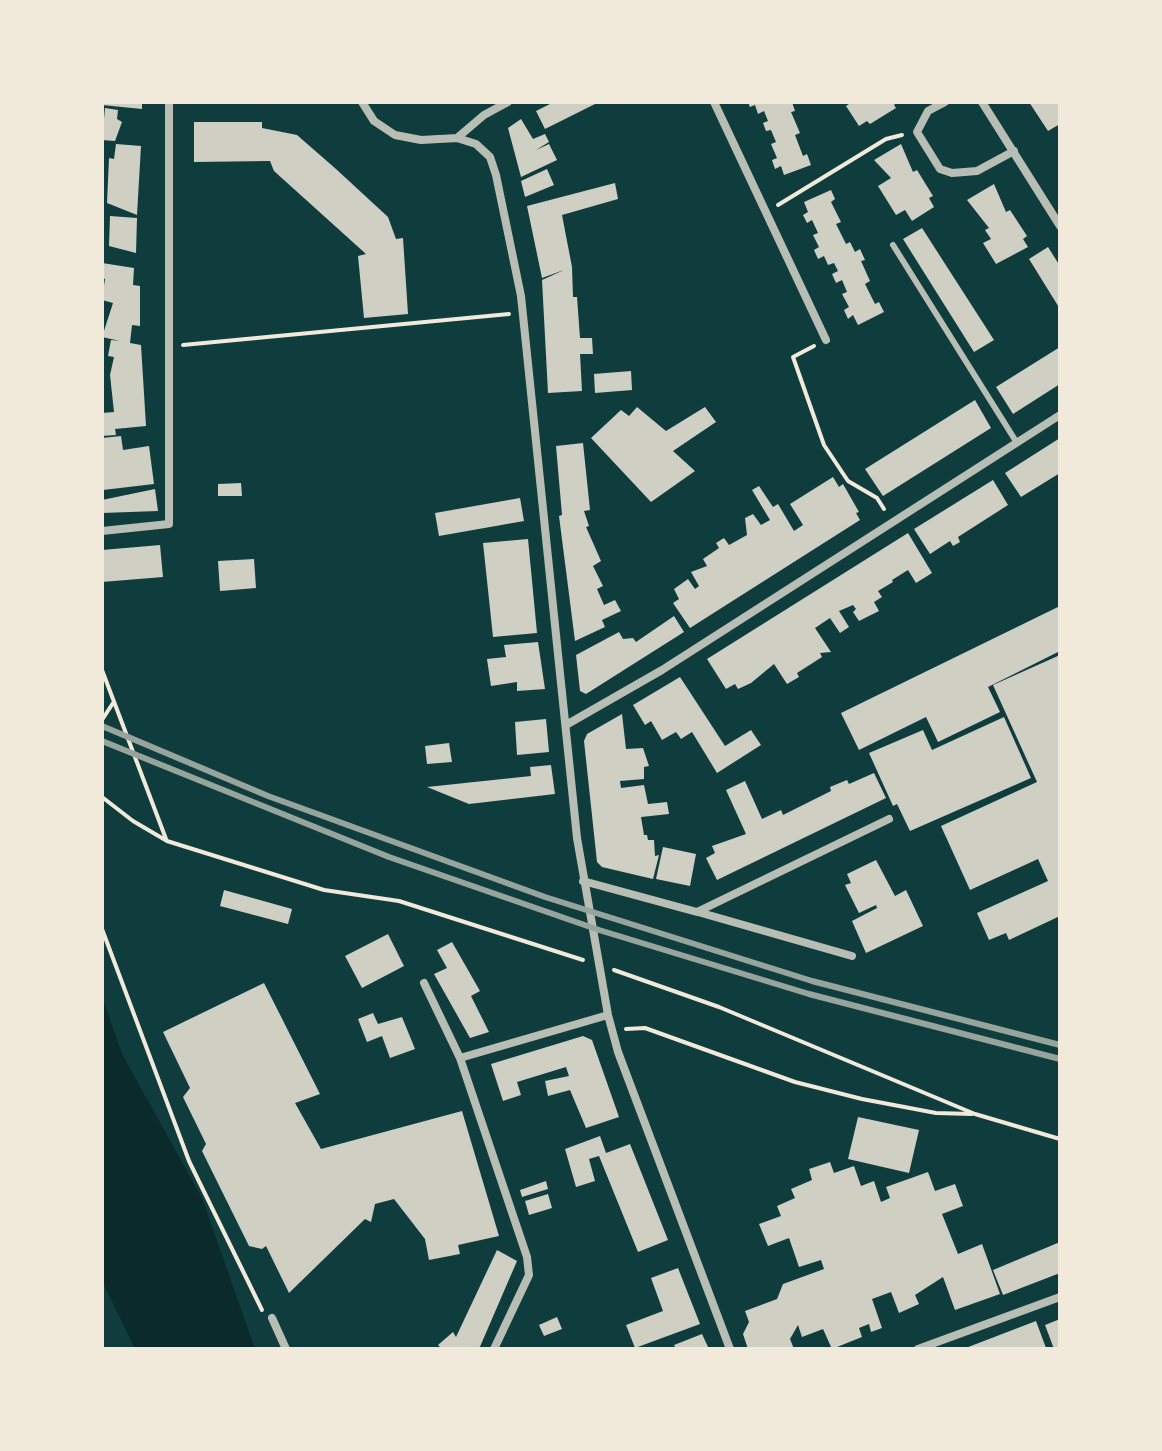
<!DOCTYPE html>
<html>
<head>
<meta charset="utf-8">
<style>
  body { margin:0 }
  #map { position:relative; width:1162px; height:1451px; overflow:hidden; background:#0f3d3e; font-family:Poppins,sans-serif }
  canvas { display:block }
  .frame { position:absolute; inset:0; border:104px solid #f1e9da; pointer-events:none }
</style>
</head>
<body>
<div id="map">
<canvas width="1162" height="1451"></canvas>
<div class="frame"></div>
</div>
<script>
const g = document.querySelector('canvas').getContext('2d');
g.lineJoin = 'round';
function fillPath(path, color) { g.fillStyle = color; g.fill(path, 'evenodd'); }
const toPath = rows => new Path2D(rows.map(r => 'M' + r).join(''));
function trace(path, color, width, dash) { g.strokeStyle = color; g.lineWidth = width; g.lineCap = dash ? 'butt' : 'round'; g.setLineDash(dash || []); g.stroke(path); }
const water = toPath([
  [102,997,122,1054,202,1198,255,1349,135,1349,102,1281]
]);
const building = toPath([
  [102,102,142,102,142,109,102,105],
  [554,102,599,102,545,129,536,111],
  [748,102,792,102,795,111,791,112,800,133,795,135,803,156,807,154,811,165,784,175,781,166,775,169,772,160,777,158,771,144,776,142,771,130,766,131,763,123,768,121,764,111,758,114,755,105,750,107],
  [852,102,897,102,894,105,896,108,870,124,867,121,859,126,846,106],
  [1029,102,1060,102,1060,124,1048,131],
  [105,108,118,110,117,119,122,122,115,141,102,140],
  [521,119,533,139,545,134,549,142,536,150,549,144,557,160,521,177,508,128],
  [194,122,262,122,262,128,297,135,336,169,388,217,396,239,403,238,408,314,364,318,358,256,366,254,274,171,270,161,194,162],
  [116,144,141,146,137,215,107,203,109,158,114,159],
  [901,144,913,172,917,170,933,196,929,198,934,207,912,221,905,210,896,215,878,186,891,178,874,160],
  [547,169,554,185,525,197,521,181],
  [615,183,618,199,562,215,572,267,573,297,577,297,580,338,592,338,593,354,580,354,582,391,548,393,542,280,564,270,542,278,527,206],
  [994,184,1006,212,1010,210,1027,236,1023,239,1028,247,996,264,983,243,991,239,985,230,989,228,967,200],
  [831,190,835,199,831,202,841,222,836,224,846,244,850,242,855,252,860,249,865,260,861,261,870,281,865,284,875,304,879,302,884,312,858,325,853,315,848,319,844,310,849,307,842,294,847,292,842,280,836,283,832,274,838,271,834,263,828,265,824,256,818,259,814,250,819,247,813,235,818,233,812,220,807,223,803,215,808,212,804,202],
  [110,216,137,218,136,253,109,246],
  [922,228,994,340,974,352,903,239],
  [1048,247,1060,266,1060,309,1029,259],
  [102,263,134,268,133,285,140,286,140,326,132,325,130,343,141,345,146,426,115,429,116,435,102,436,102,413,114,412,110,375,114,357,108,356,111,340,120,341,102,337,113,303,102,300,105,279,102,278],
  [1060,347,1060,384,1013,414,996,387],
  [631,371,632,390,595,393,594,374],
  [975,400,991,428,883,496,865,469],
  [637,407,666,431,705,407,716,422,673,451,695,471,651,502,591,438,621,410,629,416],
  [121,436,123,450,149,446,154,484,103,490,102,438],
  [1060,438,1060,473,1021,497,1005,473],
  [583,443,590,510,584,511,589,526,586,527,601,561,593,566,603,586,597,589,604,605,615,600,621,611,602,620,605,627,575,641,559,516,562,515,556,446],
  [833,477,839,487,843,484,859,512,856,513,860,520,690,628,673,603,679,599,674,589,688,579,695,589,699,586,691,572,707,566,703,559,719,548,716,543,724,538,729,545,747,535,745,518,753,514,761,525,770,520,752,490,759,486,773,507,778,504,794,531,803,525,790,504],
  [993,480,1008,505,958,537,960,542,953,546,950,541,930,554,914,529],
  [241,483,242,496,218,496,218,484],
  [155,489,158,511,102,513,102,500],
  [520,498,524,521,439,536,435,513],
  [908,533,932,573,916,583,908,570,892,580,893,582,878,591,882,597,874,602,879,611,859,621,853,612,856,609,853,605,839,611,849,627,840,633,830,618,815,628,831,652,820,653,822,657,797,673,799,677,787,684,774,664,751,683,738,689,735,684,726,689,707,659],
  [528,539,537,633,493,637,483,543],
  [160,545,163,577,102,582,102,550],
  [254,559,256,588,220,591,218,561],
  [1060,606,1060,651,988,687,1000,712,938,742,926,717,859,750,841,713],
  [674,616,684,632,586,694,580,691,576,655,619,632,623,639,633,638,636,642],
  [538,642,545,689,517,691,517,682,491,686,487,659,506,657,504,645],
  [1060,655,1060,916,1009,940,1006,933,989,940,977,913,1048,881,1038,859,970,890,941,826,1037,782,993,685],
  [680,677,725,746,751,730,761,745,717,773,692,732,681,739,676,732,662,740,651,721,645,725,633,705],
  [622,714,626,749,643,748,649,766,644,767,644,779,620,781,621,788,644,785,648,804,667,802,669,814,641,817,644,835,647,835,648,840,654,840,655,856,659,855,653,879,602,867,597,862,584,741,587,734],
  [1004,717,1031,778,910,831,897,804,893,806,869,753,923,730,932,750],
  [546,719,549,752,517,755,515,722],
  [449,743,452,762,427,764,425,746],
  [551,765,555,794,469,804,427,787,531,776,530,767],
  [874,773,886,798,717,880,706,858,715,853,712,846,746,834,726,790,745,781,762,819,781,810,783,815,831,791,830,787,847,780,849,784],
  [663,847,696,854,690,886,656,879],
  [876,860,895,896,906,890,923,926,866,953,852,921,877,908,876,905,859,913,845,885,851,883,847,874],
  [224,890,292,909,288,924,220,906],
  [388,934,404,966,362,988,345,956],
  [452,942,480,991,471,996,489,1032,470,1038,434,974,447,968,437,950],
  [264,983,320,1094,295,1103,321,1149,462,1111,499,1236,458,1245,460,1254,429,1260,425,1239,394,1199,375,1204,371,1222,365,1219,289,1293,266,1246,262,1249,249,1246,202,1151,206,1144,183,1097,190,1088,163,1032],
  [373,1013,378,1024,402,1017,415,1049,390,1058,382,1036,367,1042,358,1019],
  [583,1036,592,1040,619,1117,586,1128,570,1090,548,1096,545,1081,569,1076,566,1067,517,1082,521,1095,503,1101,491,1064],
  [858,1117,919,1130,909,1173,848,1159],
  [600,1136,606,1153,630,1144,668,1240,638,1252,599,1156,589,1159,595,1181,576,1187,565,1149],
  [830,1162,834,1173,854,1166,861,1186,874,1181,881,1202,890,1198,886,1187,928,1172,935,1191,955,1184,963,1206,942,1214,958,1254,982,1244,1000,1294,955,1310,943,1277,915,1295,919,1304,899,1313,891,1292,872,1299,882,1328,871,1332,869,1324,859,1328,862,1337,832,1349,823,1329,802,1337,798,1325,790,1339,794,1349,748,1349,743,1334,749,1322,745,1311,777,1299,783,1284,824,1269,821,1260,799,1267,789,1238,768,1246,759,1224,781,1216,777,1206,795,1198,791,1189,812,1180,809,1169],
  [546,1181,548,1189,522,1197,520,1190],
  [548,1194,552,1208,529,1215,525,1201],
  [1060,1242,1060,1273,1003,1295,993,1270],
  [497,1250,517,1261,479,1349,442,1349,438,1345,453,1332,456,1337],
  [678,1268,700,1324,635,1348,626,1325,663,1311,651,1278],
  [557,1317,562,1329,544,1336,539,1325],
  [1060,1319,1060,1348,1054,1349,1045,1325],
  [1036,1321,1046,1348,1042,1349,963,1349],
  [702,1334,709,1349,676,1349,674,1345]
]);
const path = toPath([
  [778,205,886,139,902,135],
  [183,345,509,314],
  [814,346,793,357,824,445,848,481,877,498,884,509],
  [102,670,166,839],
  [102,720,113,703],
  [102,797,133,821,167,841,324,890,399,901,583,960],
  [102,929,189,1161,262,1310],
  [614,970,719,1007,975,1114,1060,1139],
  [626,1029,645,1028,795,1082,862,1099,936,1113,972,1114]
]);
const service = toPath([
  [893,245,1017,443]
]);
const minor = toPath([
  [362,102,374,121,395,135,421,140,457,138,476,144,490,157,496,175,521,296,577,838,608,1015,618,1052,730,1349],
  [714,102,826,340],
  [945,102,928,111,917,132,940,169,952,173,977,171,1014,151],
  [982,102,1060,226],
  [457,138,484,115,508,102],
  [102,531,169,524,169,102],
  [566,725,662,670,1060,415],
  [583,881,697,912,889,819],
  [698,912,852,956],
  [424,983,460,1058,527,1257,529,1275,494,1349],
  [460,1058,608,1015],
  [272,1318,286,1349],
  [918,1349,1060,1297]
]);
const rail = toPath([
  [102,726,268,796,545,897,812,981,1060,1045],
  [102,741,389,857,599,930,809,994,1060,1059]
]);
fillPath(water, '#0a2a2b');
fillPath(building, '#cfcfc3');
trace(path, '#f1e9da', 4);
trace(service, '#b8beb3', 6);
trace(minor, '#b8beb3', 8);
trace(rail, '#97a49c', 6);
</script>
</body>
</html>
